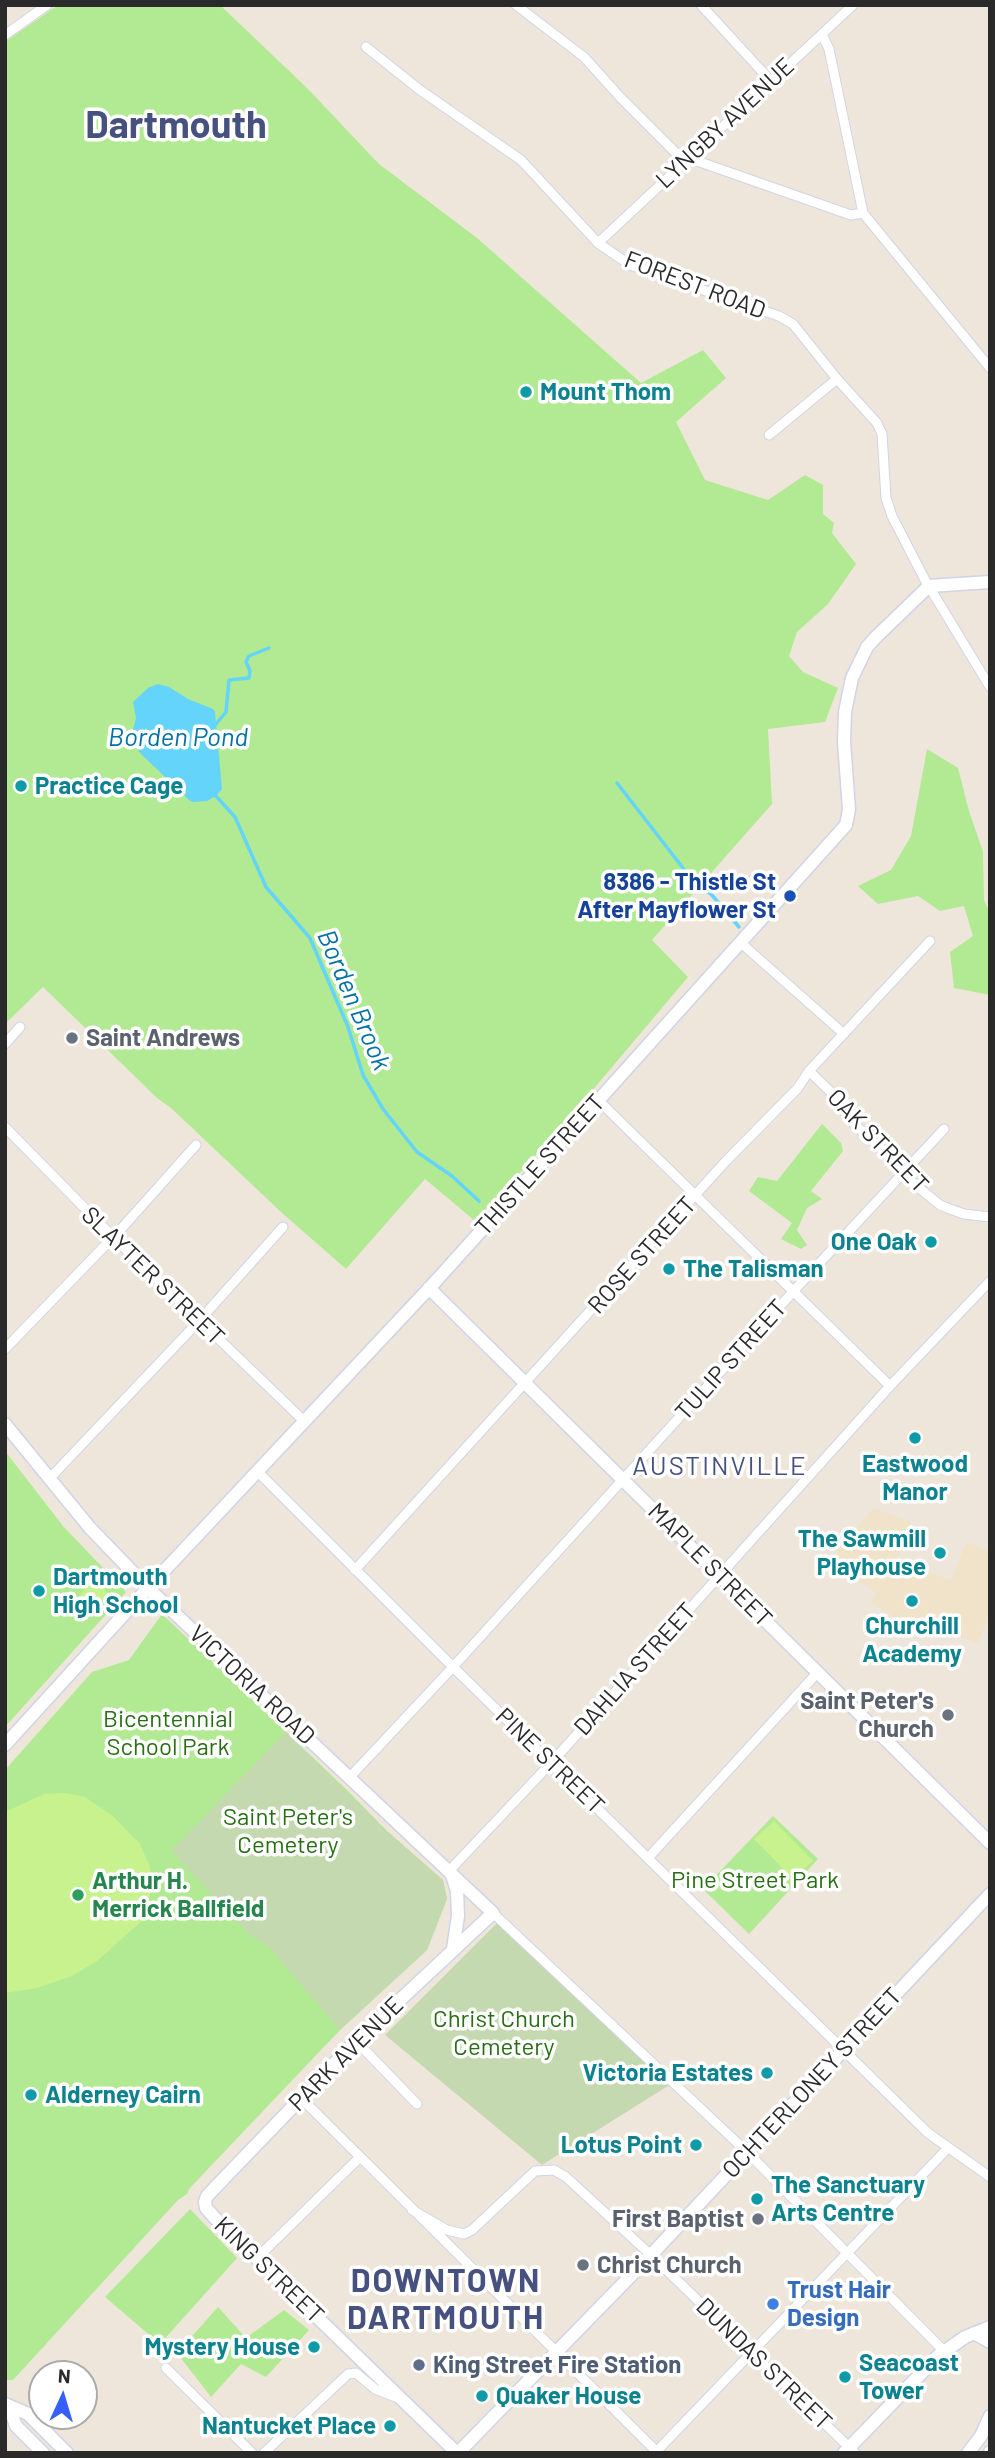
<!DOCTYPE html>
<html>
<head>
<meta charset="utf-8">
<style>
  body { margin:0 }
  #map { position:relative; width:995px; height:2458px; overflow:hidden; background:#eee6db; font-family:Barlow,sans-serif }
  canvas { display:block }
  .frame { position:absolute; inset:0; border:7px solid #2a2a2a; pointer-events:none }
  .north { position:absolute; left:28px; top:2360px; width:70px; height:70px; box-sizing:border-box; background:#fff; border:2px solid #aaa; border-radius:50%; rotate:4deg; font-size:19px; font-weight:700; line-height:28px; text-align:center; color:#2a2a2a }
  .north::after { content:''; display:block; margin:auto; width:24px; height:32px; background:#375fff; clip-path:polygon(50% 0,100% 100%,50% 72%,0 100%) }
</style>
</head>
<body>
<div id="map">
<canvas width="995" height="2458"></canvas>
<div class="frame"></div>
<div class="north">N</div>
</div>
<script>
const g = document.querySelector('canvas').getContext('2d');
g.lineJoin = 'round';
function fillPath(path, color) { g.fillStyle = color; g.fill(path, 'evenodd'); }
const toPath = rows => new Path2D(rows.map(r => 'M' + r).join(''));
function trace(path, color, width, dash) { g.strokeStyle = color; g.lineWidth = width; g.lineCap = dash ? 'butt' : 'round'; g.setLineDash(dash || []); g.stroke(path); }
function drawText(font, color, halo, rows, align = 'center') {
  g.font = font + ' Barlow,sans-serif'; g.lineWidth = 7; g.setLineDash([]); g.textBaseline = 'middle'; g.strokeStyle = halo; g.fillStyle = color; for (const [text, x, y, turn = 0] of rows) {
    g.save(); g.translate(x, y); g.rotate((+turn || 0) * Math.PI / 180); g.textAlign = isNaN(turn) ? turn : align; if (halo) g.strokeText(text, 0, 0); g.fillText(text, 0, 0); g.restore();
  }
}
const education = toPath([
  [873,1508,911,1522,897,1560,951,1580,966,1542,990,1551,990,1614,978,1643,955,1635,950,1638,902,1623,871,1602,876,1593,827,1561]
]);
const green = toPath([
  [58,5,220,5,307,88,379,164,477,238,641,383,703,350,726,378,676,422,705,480,768,500,805,475,823,485,823,514,834,523,832,533,856,564,828,604,797,632,789,656,803,672,838,688,825,722,768,729,772,804,652,940,688,977,553,1137,475,1221,425,1179,346,1269,281,1212,171,1108,157,1098,43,987,5,1024,5,42],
  [927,749,958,768,969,811,983,852,984,900,990,913,990,995,954,988,950,952,973,936,964,906,940,911,918,896,878,904,858,886,891,870,911,836],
  [822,1124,841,1143,843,1151,811,1191,822,1199,807,1208,797,1230,807,1245,801,1249,781,1239,792,1223,749,1191,758,1177,777,1181],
  [5,1451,63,1526,126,1592,5,1727],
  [162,1614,347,1790,387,1831,443,1880,447,1899,427,1950,340,2030,189,2189,187,2194,178,2200,13,2380,5,2380,5,1770,92,1672,129,1660],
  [773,1816,818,1859,749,1934,703,1889],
  [190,2209,237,2258,160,2344,105,2297],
  [218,2307,246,2338,284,2310,309,2330,266,2377,241,2364,211,2397,177,2353]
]);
const cemetery = toPath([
  [286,1732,387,1831,443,1880,447,1899,427,1950,340,2030,268,1946,250,1935,171,1851],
  [498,1922,671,2084,542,2165,385,2035]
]);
const pitch = toPath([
  [92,1580,108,1593,86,1620,71,1607],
  [65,1793,85,1797,114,1817,140,1844,150,1867,151,1887,148,1904,144,1919,97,1961,72,1976,37,1988,5,1993,5,1812,44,1794],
  [774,1821,813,1861,793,1879,754,1839]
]);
const water = toPath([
  [158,684,169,687,188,699,213,709,215,712,222,789,216,796,207,801,193,802,189,800,140,753,134,743,132,733,136,718,133,702,148,688]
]);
const stream = toPath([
  [216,724,226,712,229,680,249,678,250,671,246,662,249,656,269,648],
  [617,783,697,886,711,894,739,927],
  [216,796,235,817,266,887,310,938,348,1027,363,1075,383,1109,417,1152,452,1176,479,1201]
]);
const street = toPath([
  [516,5,584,57,620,97,677,154,851,215,863,213],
  [701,5,770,80],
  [822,34,829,49,863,213,990,368],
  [5,35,47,5],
  [366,47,420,90,521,160,598,243,630,265,779,316,793,324,837,379,877,423,882,434,886,498,892,516,925,580,990,687],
  [598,243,853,5],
  [769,435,837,379],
  [741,943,844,1034],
  [5,1044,20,1027],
  [809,1071,835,1096,853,1123,905,1171,913,1183,940,1205,950,1209,964,1214,990,1217],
  [598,1100,890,1386],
  [5,1127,113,1237,305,1422],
  [5,1349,121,1229,196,1145],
  [258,1472,453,1667,928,2133,990,2177],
  [50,1478,199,1321,283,1227],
  [355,1570,726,1161,797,1089,809,1071,930,941],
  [349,1778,453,1667,800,1284,944,1129],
  [648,1858,818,1672],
  [449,1871,552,1762,890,1386,990,1281],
  [493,1913,747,2152,944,2351],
  [356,2041,417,2104],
  [301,2098,658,2453],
  [412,2210,447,2230,464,2234,472,2230,535,2171,554,2170,566,2177,651,2255,855,2453],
  [257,2258,359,2158],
  [166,2368,252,2453],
  [264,2453,348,2374,356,2373,375,2389,398,2398],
  [655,2453,948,2148]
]);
const secondary = toPath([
  [429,1288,990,1843],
  [5,1424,90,1528,148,1588,493,1913,356,2041,207,2196,205,2202,206,2208,214,2217,457,2453],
  [5,1745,148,1588,435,1282,846,825,849,809,844,742,845,712,852,678,867,647,876,637,929,586,990,582],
  [452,1875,457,1891,458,1916,453,1949],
  [974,2333,990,2342],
  [5,2404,28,2414,67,2453],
  [9,2407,16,2426,43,2453],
  [458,2453,651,2255,990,1894],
  [844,2453,938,2356,965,2337,990,2327],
  [968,2453,981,2436,990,2416],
  [990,2453,990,2452]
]);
const markers = [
  [526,392,7,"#0f9aa8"],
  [21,786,7,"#0f9aa8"],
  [790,896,7,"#1a4fb4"],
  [72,1038,7,"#6b7280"],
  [931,1242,7,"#0f9aa8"],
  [669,1269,7,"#0f9aa8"],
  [915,1438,7,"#0f9aa8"],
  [940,1553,7,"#0f9aa8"],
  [39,1591,7,"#0f9aa8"],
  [912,1601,7,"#0f9aa8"],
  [948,1715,7,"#6b7280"],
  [78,1895,7,"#2e9e5b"],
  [767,2073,7,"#0f9aa8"],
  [31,2095,7,"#0f9aa8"],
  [696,2145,7,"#0f9aa8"],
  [757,2199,7,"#0f9aa8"],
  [758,2219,7,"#6b7280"],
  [583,2265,7,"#6b7280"],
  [773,2304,7,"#3f7fe0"],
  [314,2347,7,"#0f9aa8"],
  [419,2365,7,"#5c6f8a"],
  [845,2377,7,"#0f9aa8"],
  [482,2396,7,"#0f9aa8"],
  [390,2426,7,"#0f9aa8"]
];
const streetNames = [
  ["LYNGBY AVENUE",725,123,-43],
  ["FOREST ROAD",695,285,21],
  ["OAK STREET",878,1141,46],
  ["THISTLE STREET",540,1165,-48],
  ["ROSE STREET",642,1255,-48],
  ["SLAYTER STREET",153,1276,44],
  ["TULIP STREET",731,1360,-48],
  ["MAPLE STREET",710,1565,45],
  ["DAHLIA STREET",635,1669,-48],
  ["VICTORIA ROAD",252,1685,43],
  ["PINE STREET",550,1761,44],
  ["PARK AVENUE",346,2054,-45],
  ["OCHTERLONEY STREET",812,2083,-47],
  ["KING STREET",269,2270,44],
  ["DUNDAS STREET",764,2364,44]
];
const cultureNames = [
  ["Mount Thom",540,392],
  ["Practice Cage",35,786],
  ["One Oak",917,1242,"right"],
  ["The Talisman",683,1269],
  ["Eastwood",915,1464,"center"],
  ["Manor",915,1492,"center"],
  ["The Sawmill",926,1539,"right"],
  ["Playhouse",926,1567,"right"],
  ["Dartmouth",53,1577],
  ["High School",53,1605],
  ["Churchill",912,1626,"center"],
  ["Academy",912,1654,"center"],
  ["Victoria Estates",753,2073,"right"],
  ["Alderney Cairn",45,2095],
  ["Lotus Point",682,2145,"right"],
  ["The Sanctuary",771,2185],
  ["Arts Centre",771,2213],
  ["Mystery House",300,2347,"right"],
  ["Seacoast",859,2363],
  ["Tower",859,2391],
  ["Quaker House",496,2396],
  ["Nantucket Place",376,2426,"right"]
];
const transitNames = [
  ["8386 - Thistle St",776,882],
  ["After Mayflower St",776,910]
];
const worshipNames = [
  ["Saint Andrews",86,1038],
  ["Saint Peter's",934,1701,"right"],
  ["Church",934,1729,"right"],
  ["First Baptist",744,2219,"right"],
  ["Christ Church",597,2265]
];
const parkNames = [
  ["Bicentennial",168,1719],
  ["School Park",168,1747],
  ["Saint Peter's",288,1817],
  ["Cemetery",288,1845],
  ["Pine Street Park",755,1880],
  ["Christ Church",504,2019],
  ["Cemetery",504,2047]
];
const leisureNames = [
  ["Arthur H.",92,1881],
  ["Merrick Ballfield",92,1909]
];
const shopNames = [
  ["Trust Hair",787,2290],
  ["Design",787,2318]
];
const serviceNames = [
  ["King Street Fire Station",433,2365]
];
const waterNames = [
  ["Borden Pond",178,737],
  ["Borden Brook",354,1000,67]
];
const neighbourhoodNames = [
  ["AUSTINVILLE",720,1466]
];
const districtNames = [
  ["DOWNTOWN",446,2281],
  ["DARTMOUTH",446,2318]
];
const townNames = [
  ["Dartmouth",176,125]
];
fillPath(education, '#f1e3c9');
fillPath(green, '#b1ea92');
fillPath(cemetery, '#c5d9b0');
fillPath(pitch, '#c8f28d');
fillPath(water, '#64d4fa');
trace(stream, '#64d4fa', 3.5);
trace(street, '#d0d4e5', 11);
trace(secondary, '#d0d4e5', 15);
trace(street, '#fff', 9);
trace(secondary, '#fff', 12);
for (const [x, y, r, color] of markers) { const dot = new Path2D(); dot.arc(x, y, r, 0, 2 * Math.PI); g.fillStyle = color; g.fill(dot); trace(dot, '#fff', 2.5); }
drawText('24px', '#2a2a2a', '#fff', streetNames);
drawText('bold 24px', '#0d838f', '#fff', cultureNames, 'left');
drawText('bold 24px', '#164399', '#fff', transitNames, 'right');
drawText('bold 24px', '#5b616d', '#fff', worshipNames, 'left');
drawText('24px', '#276f13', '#fff', parkNames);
drawText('bold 24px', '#27864d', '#fff', leisureNames, 'left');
drawText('bold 24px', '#366cbe', '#fff', shopNames, 'left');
drawText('bold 24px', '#4e5e75', '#fff', serviceNames, 'left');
drawText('italic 26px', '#0171a8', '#fff', waterNames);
g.letterSpacing = '2px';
drawText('26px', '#465180', '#fff', neighbourhoodNames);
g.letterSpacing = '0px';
g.letterSpacing = '2px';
drawText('bold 32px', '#465180', '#fff', districtNames);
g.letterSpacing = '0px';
drawText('bold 38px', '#465180', '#fff', townNames);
</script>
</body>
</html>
